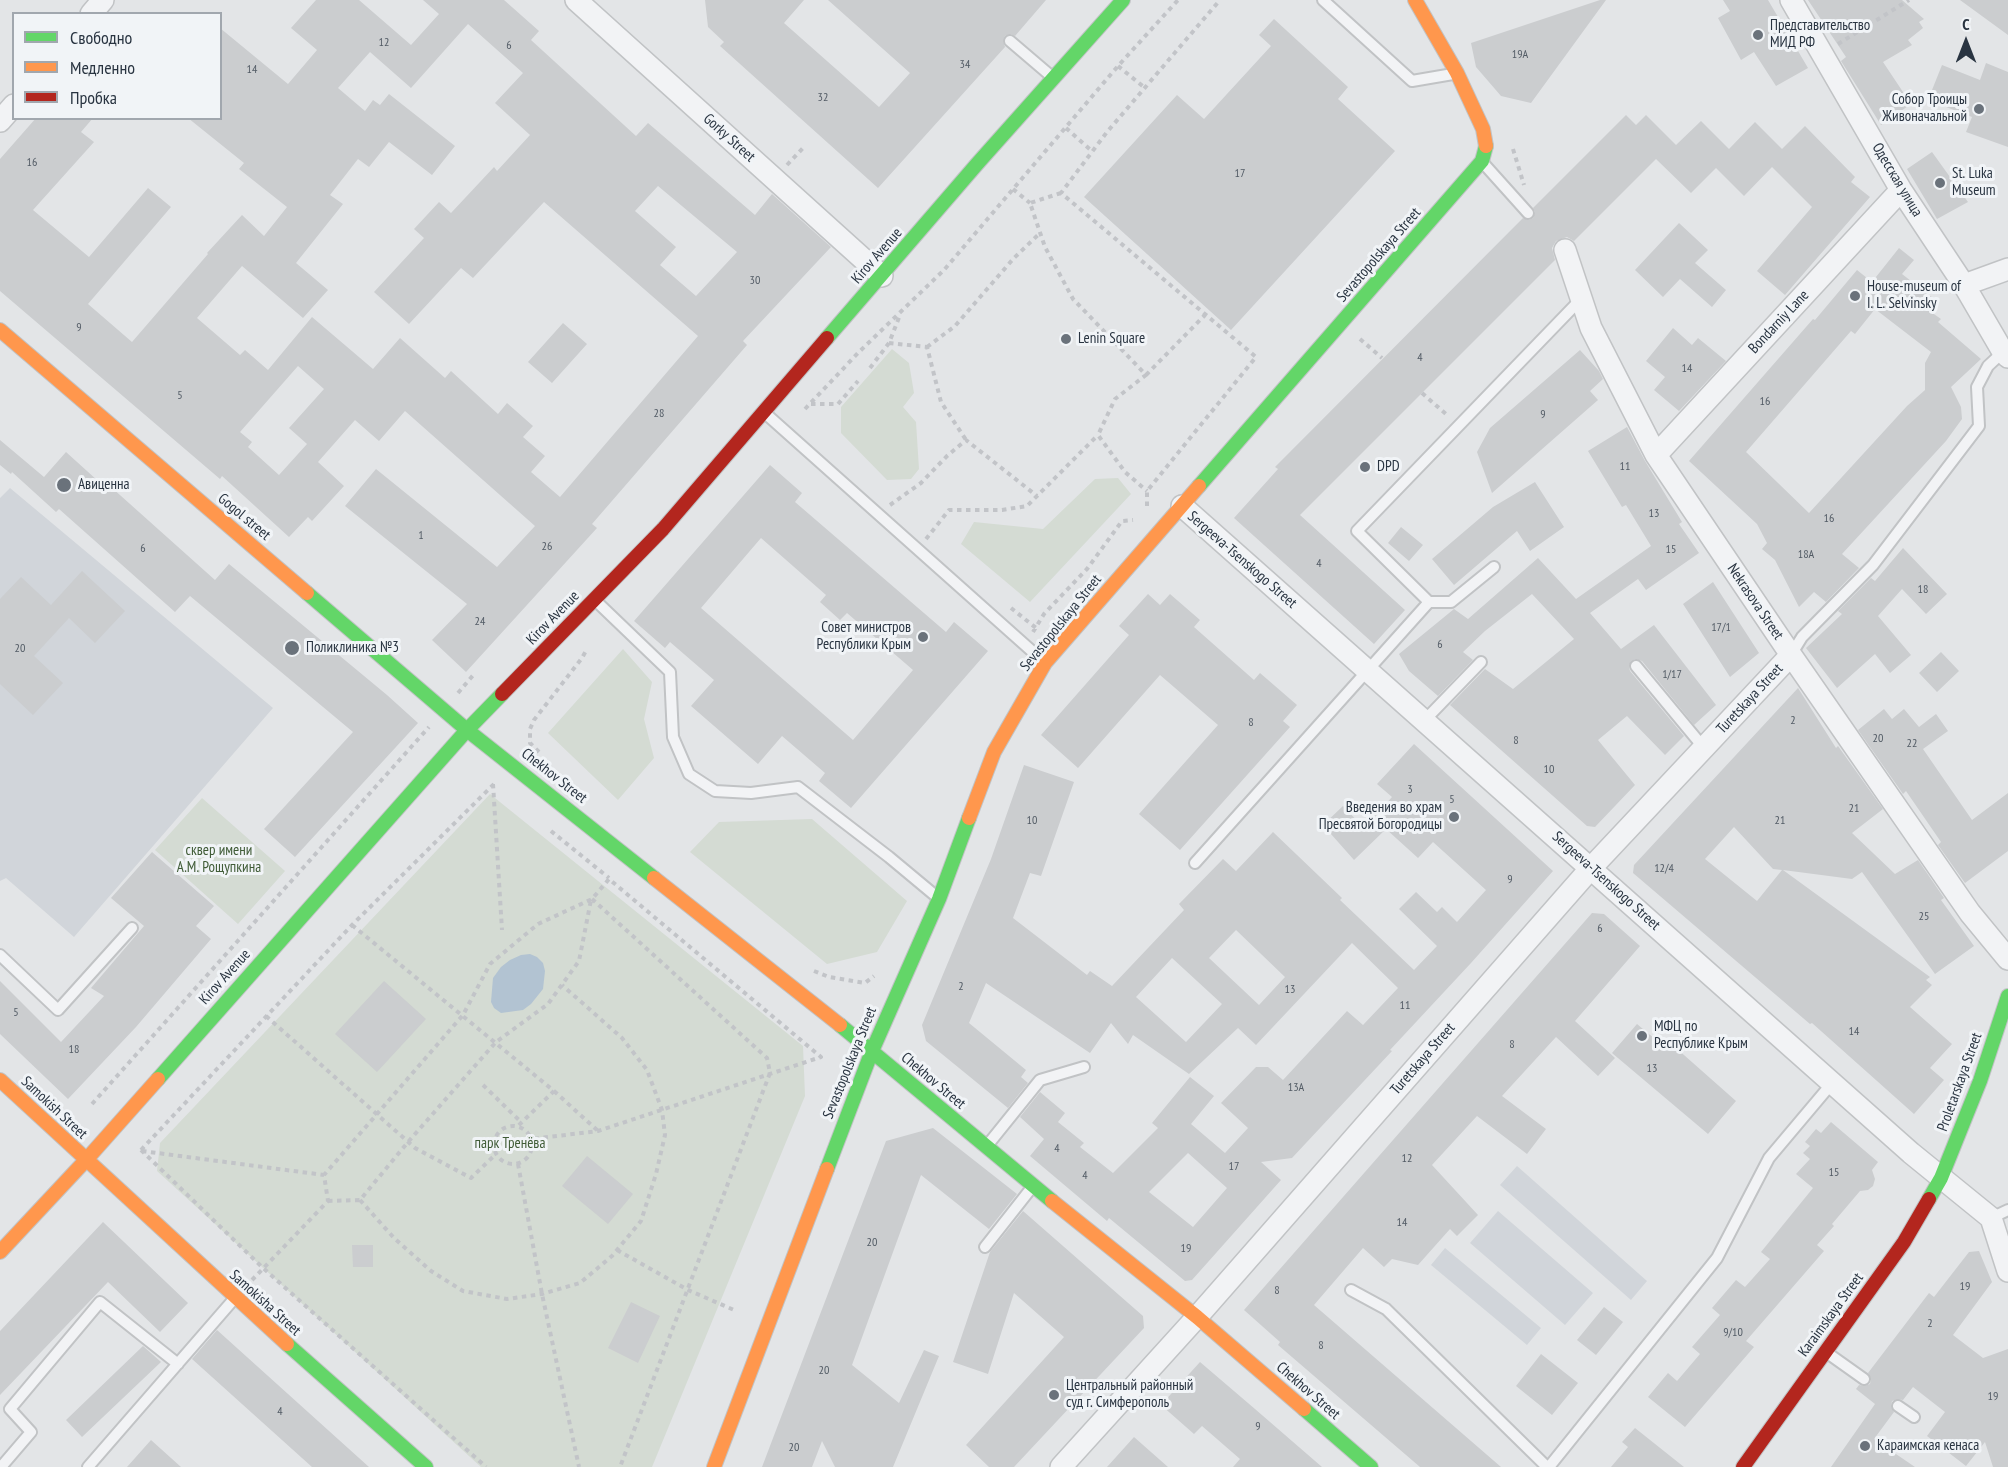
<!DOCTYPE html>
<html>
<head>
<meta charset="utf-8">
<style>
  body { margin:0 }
  #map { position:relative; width:2008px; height:1467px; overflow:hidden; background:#e3e5e7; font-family:"PT Sans Narrow",sans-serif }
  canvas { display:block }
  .legend { position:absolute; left:12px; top:12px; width:210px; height:108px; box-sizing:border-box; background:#f1f4f7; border:2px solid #a1a7ae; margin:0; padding:8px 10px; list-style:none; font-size:18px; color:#293441 }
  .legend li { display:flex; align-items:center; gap:12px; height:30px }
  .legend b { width:30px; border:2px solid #a1a7ae }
  .north { position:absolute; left:1936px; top:12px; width:60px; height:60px; -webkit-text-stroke:4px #f1f4f7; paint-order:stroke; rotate:0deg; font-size:16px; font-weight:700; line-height:24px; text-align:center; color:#293441 }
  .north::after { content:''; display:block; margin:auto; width:21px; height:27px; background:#293441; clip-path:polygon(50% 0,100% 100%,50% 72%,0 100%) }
</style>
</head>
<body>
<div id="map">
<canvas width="2008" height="1467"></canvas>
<ul class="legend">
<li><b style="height:8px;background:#63d668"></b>Свободно</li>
<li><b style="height:8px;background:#ff974d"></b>Медленно</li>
<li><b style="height:8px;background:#b3261e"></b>Пробка</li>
</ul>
<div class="north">С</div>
</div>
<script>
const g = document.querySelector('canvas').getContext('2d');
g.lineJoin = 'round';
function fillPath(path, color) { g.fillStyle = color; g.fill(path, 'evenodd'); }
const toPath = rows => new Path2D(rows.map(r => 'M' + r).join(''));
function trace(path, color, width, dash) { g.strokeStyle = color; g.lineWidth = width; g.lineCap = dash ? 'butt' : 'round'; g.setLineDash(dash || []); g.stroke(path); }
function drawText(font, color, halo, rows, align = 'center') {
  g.font = font + ' "PT Sans Narrow",sans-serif'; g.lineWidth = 6; g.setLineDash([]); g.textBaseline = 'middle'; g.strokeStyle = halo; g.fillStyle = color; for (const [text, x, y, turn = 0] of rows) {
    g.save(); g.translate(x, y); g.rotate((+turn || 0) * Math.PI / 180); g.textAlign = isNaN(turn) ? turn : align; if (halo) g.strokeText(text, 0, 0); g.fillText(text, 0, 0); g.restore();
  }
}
const built = toPath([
  [10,488,273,708,74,937,6,878,0,881,0,498],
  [1517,1166,1647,1281,1631,1300,1500,1185],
  [1498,1211,1593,1293,1565,1325,1470,1243],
  [1445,1248,1541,1328,1527,1345,1431,1265]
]);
const green = toPath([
  [892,349,909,363,914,393,903,407,916,422,919,469,911,479,887,480,841,433,841,407],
  [1118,478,1131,494,1030,602,961,544,974,522,1043,529,1095,479],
  [623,649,652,682,644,719,654,758,618,800,548,733],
  [490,794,803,1046,805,1096,652,1467,481,1467,157,1171,160,1143],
  [202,798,285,871,238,924,155,850],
  [812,819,907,901,877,952,827,964,690,852,719,822]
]);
const water = toPath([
  [530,954,537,957,543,963,545,971,543,989,531,1004,523,1010,501,1013,494,1008,491,1002,493,978,501,967,510,960,521,955]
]);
const building = toPath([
  [316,0,359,0,411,45,439,14,423,0,504,0,539,31,531,40,636,136,648,123,755,215,772,194,831,247,743,341,747,345,592,524,597,528,466,672,432,640,467,604,345,506,376,469,497,567,535,526,405,411,379,441,355,420,318,462,344,486,312,521,308,517,289,537,222,476,220,479,0,291,0,159,36,118,93,118,81,132,94,142,33,210,89,257,148,188,171,207,88,304,132,342,208,254,207,253,242,215,264,236,287,207,239,169,244,163,188,118,220,118,220,28,288,84,317,50,291,28],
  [468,24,523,73,495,103,530,135,497,171,494,167,451,213,439,202,414,229,424,238,374,292,409,324,461,268,473,278,544,202,698,336,560,497,531,472,545,456,523,437,533,426,507,403,498,414,451,371,445,378,400,338,373,369,312,317,268,370,245,350,240,355,197,318,242,266,303,318,328,290,296,263,343,204,330,195,358,159,369,167,389,142,432,175,455,146,389,94,380,105,373,100,365,111,338,88,370,52,411,88],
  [658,186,737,252,696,296,660,265,676,247,635,211],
  [298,366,324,389,289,428,307,444,279,475,248,447,252,442,240,432],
  [705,0,804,0,784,23,879,107,910,73,828,0,1046,0,1015,36,1011,34,1005,36,1003,40,1005,47,878,188,720,46,724,42,708,27],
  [1600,0,1606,0,1531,103,1501,96,1476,67,1471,43],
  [1723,0,1768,0,1808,68,1776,86,1754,52,1741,60,1718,18,1730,11],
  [1808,0,1902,0,1924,19,1919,22,1923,28,1908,40,1912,45,1883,62,1911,104,1881,125,1841,61,1846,57],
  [1960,0,2008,0,2008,35],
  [1274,19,1348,87,1338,99,1395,151,1231,330,1084,197,1177,95,1204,119,1271,46,1259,35],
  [1986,63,2008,72,2008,147,1966,132,1972,117,1928,100,1942,65,1980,80],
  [1626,115,1636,125,1646,115,1676,145,1701,121,1729,149,1755,122,1782,149,1805,126,1855,177,1851,182,1870,197,1785,295,1757,271,1812,207,1772,167,1744,196,1716,168,1691,193,1656,159,1574,241,1567,237,1556,241,1552,248,1555,260,1300,515,1405,610,1374,644,1234,518,1278,469,1275,467,1523,218,1529,220,1533,218,1535,212,1533,208],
  [1932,152,1968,202,1937,219,1907,169],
  [1679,223,1708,250,1695,263,1726,290,1712,307,1680,279,1663,297,1635,270],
  [1899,248,1914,260,1902,274,1938,302,1931,312,1941,319,1938,322,1981,359,1951,387,1961,407,1962,419,1946,441,1842,554,1859,568,1826,602,1814,592,1799,607,1775,560,1762,549,1767,543,1757,524,1689,461,1813,319,1815,320,1857,270,1872,282],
  [1875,309,1931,352,1925,363,1925,390,1907,406,1809,513,1746,452,1851,331,1855,334],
  [563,323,587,344,552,383,528,362],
  [1673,328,1692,345,1698,338,1726,361,1679,411,1654,390,1665,377,1646,361],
  [1580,350,1599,371,1603,379,1590,391,1598,400,1492,493,1477,452,1490,428],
  [1627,427,1645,461,1682,522,1679,524,1699,553,1646,590,1638,579,1590,613,1621,649,1654,625,1716,705,1694,725,1642,661,1635,659,1631,661,1629,667,1630,671,1684,736,1665,755,1627,716,1598,740,1635,785,1595,827,1587,826,1450,705,1485,669,1513,689,1574,639,1532,594,1485,631,1463,652,1473,660,1438,696,1409,671,1399,654,1454,609,1468,619,1538,558,1576,599,1651,546,1626,505,1622,507,1588,451],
  [0,440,44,477,66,452,108,490,111,487,215,580,229,564,387,695,418,723,295,857,264,829,353,732,190,596,175,612,59,509,56,512,12,472,11,474,0,465],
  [770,465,802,493,795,502,946,632,954,622,988,651,851,808,819,781,825,773,782,736,758,764,691,706,714,680,670,642,665,648,634,621],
  [761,538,826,595,820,602,840,620,847,613,913,670,853,740,701,608],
  [1535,482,1564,527,1530,551,1517,531,1454,585,1432,559,1493,507],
  [1401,527,1423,545,1409,561,1388,543],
  [1903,548,1947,594,1926,614,1902,589,1878,616,1911,655,1890,673,1875,654,1837,688,1806,648,1842,614,1838,611,1871,578,1875,581],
  [82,571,125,611,95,643,69,618,34,656,63,683,33,715,0,684,0,599,21,577,51,605],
  [1713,582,1759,653,1730,677,1683,604],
  [1148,594,1160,605,1170,594,1200,620,1194,627,1254,680,1260,673,1297,705,1283,721,1290,727,1180,850,1139,814,1218,725,1160,675,1078,768,1041,735,1129,635,1119,626],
  [1941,652,1959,671,1937,692,1919,673],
  [1798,688,1836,748,1838,746,1883,809,1852,833,1895,874,1918,860,1944,898,1941,900,1974,946,1935,974,1862,872,1852,879,1783,870,1930,977,1926,980,1932,985,1910,1007,1952,1044,1930,1068,1944,1080,1914,1114,1812,1023,1810,1024,1633,873,1634,865],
  [1734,827,1773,869,1782,870,1757,901,1705,859],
  [1884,709,1892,719,1904,709,1919,727,1936,714,1948,731,1923,749,1972,820,2008,793,2008,851,1965,883,1938,845,1941,842,1906,791,1903,794,1858,730],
  [1414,744,1553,871,1471,963,1390,1050,1392,1051,1292,1158,1261,1162,1281,1180,1192,1280,1185,1281,1109,1218,1107,1221,1030,1156,1044,1139,1020,1117,1040,1092,1065,1113,1058,1122,1084,1143,1080,1147,1113,1173,1158,1128,1152,1123,1190,1077,1214,1096,1191,1124,1225,1153,1248,1128,1221,1103,1256,1067,1268,1067,1283,1080,1347,1011,1363,1025,1398,988,1352,943,1256,1045,1238,1028,1189,1074,1133,1035,1128,1044,1111,1023,1090,1053,986,983,969,1023,1026,1070,1021,1077,1028,1083,1008,1108,926,1041,922,1025,991,859,1024,765,1074,782,1041,876,1030,873,1013,918,1087,975,1090,971,1112,986,1184,910,1179,904,1223,859,1236,871,1273,832,1342,898,1340,900,1414,970,1437,946,1399,909,1416,892,1437,912,1442,907,1457,922,1486,890,1433,842,1418,858,1386,829,1354,860,1323,825,1343,806,1364,828,1392,797,1377,784],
  [1236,930,1285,977,1259,1005,1209,958],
  [1172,958,1222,1004,1186,1042,1136,997],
  [1188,1153,1227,1188,1193,1227,1149,1192],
  [152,852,214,906,196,926,211,939,136,1027,68,1099,0,1034,0,981,61,1042,104,996,91,988,144,926,111,898],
  [1592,913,1604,914,1640,946,1575,1021,1615,1058,1598,1076,1556,1037,1502,1096,1546,1129,1527,1154,1477,1116,1432,1165,1478,1215,1457,1236,1450,1229,1418,1265,1392,1259,1384,1267,1363,1248,1314,1305,1501,1467,1420,1467,1278,1345,1280,1342,1244,1310],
  [384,981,426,1019,377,1072,335,1034],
  [1637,1024,1662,1045,1667,1040,1736,1101,1708,1134,1612,1053],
  [1831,1122,1878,1162,1872,1170,1875,1179,1873,1186,1868,1190,1860,1191,1832,1224,1834,1226,1817,1245,1824,1251,1746,1341,1754,1347,1685,1427,1648,1397,1668,1373,1677,1381,1700,1354,1692,1347,1720,1315,1712,1308,1736,1280,1745,1287,1770,1259,1761,1252,1813,1188,1796,1174,1810,1159,1803,1153,1810,1146,1805,1142,1816,1129,1821,1133],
  [933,1128,1017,1194,989,1229,921,1175,852,1365,899,1403,924,1350,939,1356,893,1467,835,1467,822,1441,812,1467,762,1467,886,1141],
  [587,1156,633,1194,608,1224,562,1186],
  [1023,1211,1143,1316,1144,1328,1014,1467,989,1467,966,1445,1064,1337,1014,1293,988,1374,953,1362,990,1252],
  [103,1222,188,1303,160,1332,108,1282,0,1395,0,1331],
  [352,1245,373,1245,373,1267,353,1267],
  [1979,1251,1992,1282,1953,1335,1983,1358,2008,1349,2008,1467,1993,1467,1985,1442,1966,1466,1927,1436,1945,1412,1913,1387,1903,1400,1898,1399,1892,1401,1891,1406,1894,1412,1874,1439,1915,1467,1831,1467,1875,1404,1856,1389,1859,1385,1864,1386,1870,1384,1871,1379,1868,1373,1929,1293,1934,1297,1969,1252],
  [631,1302,660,1316,638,1363,608,1348],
  [1604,1307,1623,1322,1596,1355,1577,1340],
  [217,1330,369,1467,312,1467,192,1359],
  [143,1346,161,1362,82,1437,66,1420],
  [1541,1354,1578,1383,1552,1415,1516,1386],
  [1200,1362,1255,1409,1322,1467,1233,1467,1240,1459,1202,1426,1194,1434,1161,1405],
  [1635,1428,1684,1467,1611,1467,1628,1447,1622,1442],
  [1134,1437,1168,1467,1107,1467],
  [151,1440,181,1467,127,1467]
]);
const path = toPath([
  [1838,44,1909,0],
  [1118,66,1145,88],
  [1066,128,1093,152],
  [1513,149,1524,185],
  [787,165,804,147],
  [1013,189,1030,203],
  [1061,193,1030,203,1045,247,1073,299,1146,375,1115,399,1098,435,1125,472,1147,491],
  [1360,339,1382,358],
  [889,343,927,347,941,402,966,440],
  [927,347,955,326,1014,258,1040,233],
  [870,368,889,343,900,315],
  [1146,375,1205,315],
  [1422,393,1447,415],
  [811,404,838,404,858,381],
  [805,409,858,353,944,270,1118,66,1178,0],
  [890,505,921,483,947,456,966,440,1037,496],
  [1147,506,1147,491,1256,357,1061,193,1107,132,1220,0],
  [926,539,949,510,1002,510,1027,506,1098,435],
  [1011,608,1036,628],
  [1033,632,1044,614,1087,569,1122,521,1133,520],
  [458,693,475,673],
  [539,752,530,743,530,729,534,720,582,658,587,649],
  [493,784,502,930],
  [551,831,609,878],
  [592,899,767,1058,770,1073,620,1467],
  [352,925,554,1091,518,1126],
  [814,971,829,977,865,983,874,976],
  [266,1016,415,1148,471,1178,496,1154],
  [483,1085,521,1122],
  [554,1091,598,1131],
  [92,1104,429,727],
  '494 1145a19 19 0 1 1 38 0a19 19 0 1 1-38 0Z',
  [141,1150,352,925,494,784],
  [141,1150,263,1268,486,1467],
  [142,1151,324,1175],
  [518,1164,542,1294,579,1467],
  [360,1200,394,1238,431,1271,463,1291,507,1299,542,1294,580,1283,612,1256,641,1221,656,1174,665,1135,662,1110,647,1070,622,1038,562,985],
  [328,1201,360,1200,408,1142,496,1042,548,1004,579,961,591,900],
  [617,1250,688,1290,734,1310],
  [252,1280,328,1201,324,1175,463,1015,490,964,538,924,592,899,609,879,821,1057,598,1131,532,1139]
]);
const lane = toPath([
  [1323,0,1412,81,1453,74],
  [1010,41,1051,76],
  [1484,164,1528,213],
  [766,414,1043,661],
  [597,602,670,672,673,737,689,774,715,791,751,793,798,787,889,857,937,897],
  [1429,602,1451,602,1494,567],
  [1791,655,1802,637,1873,565,1979,426,1977,387,1988,366,2003,352],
  [1636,666,1704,748],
  [1424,721,1481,662],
  [1195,863,1429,602,1357,531,1581,299],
  [0,955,58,1010,132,928],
  [986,1147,1040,1080,1084,1067],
  [1991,1218,2008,1210],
  [985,1247,1033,1186],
  [1351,1290,1386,1309,1547,1467],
  [1826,1352,1864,1379],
  [1898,1406,1914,1417],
  [1,1467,31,1432,10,1409,100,1302,178,1364],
  [88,1467,234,1299],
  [1549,1467,1717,1258,1769,1158,1833,1082]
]);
const street = toPath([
  [576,0,882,276],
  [1791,0,1901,190,1964,285,2003,352,2008,357],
  [91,14,103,0],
  [0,121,14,105],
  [1565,250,1591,328,1656,455,1791,655,1970,913,2008,959],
  [1964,285,2008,269],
  [1656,455,1901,190],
  [1182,506,1911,1153,1991,1218,2008,1271],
  [1061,1467,1197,1317,1591,868,1791,655]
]);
const fast = toPath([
  [827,338,977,164,1123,0],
  [1199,486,1482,161,1486,146],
  [307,593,467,730,654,878],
  [840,1025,1052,1201],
  [158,1079,467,730,502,694],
  [827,1169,872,1051,939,899,969,818],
  [1929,1199,1941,1178,1980,1081,2008,996],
  [287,1344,426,1467],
  [1304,1409,1371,1467]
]);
const slow = toPath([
  [1415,0,1457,73,1483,129,1486,146],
  [0,330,307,593],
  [969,818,994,752,1045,663,1199,486],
  [654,878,840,1025],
  [0,1080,287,1344],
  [1052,1201,1197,1317,1304,1409],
  [0,1252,86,1160,158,1079],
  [714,1467,827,1169]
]);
const jam = toPath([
  [502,694,663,529,827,338],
  [1743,1467,1904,1242,1929,1199]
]);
const markers = [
  [1758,35,6,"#6a727b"],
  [1979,109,6,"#6a727b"],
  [1940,183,6,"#6a727b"],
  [1855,296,6,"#6a727b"],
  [1066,339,6,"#6a727b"],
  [1365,467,6,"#6a727b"],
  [64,485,8,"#6a727b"],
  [923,637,6,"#6a727b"],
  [292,648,8,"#6a727b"],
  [1454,817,6,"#6a727b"],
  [1642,1036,6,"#6a727b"],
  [1054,1395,6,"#6a727b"],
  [1865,1446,6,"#6a727b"]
];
const numberNames = [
  ["12",384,43],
  ["6",509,46],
  ["19А",1520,55],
  ["34",965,65],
  ["14",252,70],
  ["32",823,98],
  ["16",32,163],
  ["17",1240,174],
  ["30",755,281],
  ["9",79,328],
  ["4",1420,358],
  ["14",1687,369],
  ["5",180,396],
  ["16",1765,402],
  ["28",659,414],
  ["9",1543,415],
  ["11",1625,467],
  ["13",1654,514],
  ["16",1829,519],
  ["1",421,536],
  ["26",547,547],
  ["6",143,549],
  ["15",1671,550],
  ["18А",1806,555],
  ["4",1319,564],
  ["18",1923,590],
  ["24",480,622],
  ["17/1",1721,628],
  ["6",1440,645],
  ["20",20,649],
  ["1/17",1672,675],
  ["2",1793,721],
  ["8",1251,723],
  ["20",1878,739],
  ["8",1516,741],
  ["22",1912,744],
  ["10",1549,770],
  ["3",1410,790],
  ["5",1452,800],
  ["21",1854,809],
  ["10",1032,821],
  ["21",1780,821],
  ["12/4",1664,869],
  ["9",1510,880],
  ["25",1924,917],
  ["6",1600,929],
  ["2",961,987],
  ["13",1290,990],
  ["11",1405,1006],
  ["5",16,1013],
  ["14",1854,1032],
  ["8",1512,1045],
  ["18",74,1050],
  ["13",1652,1069],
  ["13А",1296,1088],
  ["4",1057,1149],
  ["12",1407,1159],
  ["17",1234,1167],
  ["15",1834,1173],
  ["4",1085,1176],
  ["14",1402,1223],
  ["20",872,1243],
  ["19",1186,1249],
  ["19",1965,1287],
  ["8",1277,1291],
  ["2",1930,1324],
  ["9/10",1733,1333],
  ["8",1321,1346],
  ["20",824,1371],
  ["19",1993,1397],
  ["4",280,1412],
  ["9",1258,1427],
  ["20",794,1448]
];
const poiNames = [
  ["Представительство",1770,26],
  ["МИД РФ",1770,43],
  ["Собор Троицы",1967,100,"right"],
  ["Живоначальной",1967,117,"right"],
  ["St. Luka",1952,174],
  ["Museum",1952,191],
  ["House-museum of",1867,287],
  ["I. L. Selvinsky",1867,304],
  ["Lenin Square",1078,339],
  ["DPD",1377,467],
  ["Авиценна",78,485],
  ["Совет министров",911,628,"right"],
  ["Республики Крым",911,645,"right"],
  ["Поликлиника №3",306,648],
  ["Введения во храм",1442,808,"right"],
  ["Пресвятой Богородицы",1442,825,"right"],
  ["МФЦ по",1654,1027],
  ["Республике Крым",1654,1044],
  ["Центральный районный",1066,1386],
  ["суд г. Симферополь",1066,1403],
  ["Караимская кенаса",1877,1446]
];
const streetNames = [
  ["Gorky Street",729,138,42],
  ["Одесская улица",1897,180,59],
  ["Sevastopolskaya Street",1379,255,-49],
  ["Kirov Avenue",877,256,-49],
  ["Bondarniy Lane",1779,322,-47],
  ["Gogol street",244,517,40],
  ["Sergeeva-Tsenskogo Street",1242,560,41],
  ["Nekrasova Street",1755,602,56],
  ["Kirov Avenue",553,618,-46],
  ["Sevastopolskaya Street",1061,623,-51],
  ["Turetskaya Street",1750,699,-47],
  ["Chekhov Street",554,776,38],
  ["Sergeeva-Tsenskogo Street",1606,881,42],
  ["Kirov Avenue",225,977,-48],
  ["Turetskaya Street",1423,1059,-49],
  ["Sevastopolskaya Street",850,1063,-68],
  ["Chekhov Street",933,1081,40],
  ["Proletarskaya Street",1960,1082,-70],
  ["Samokish Street",54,1108,43],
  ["Samokisha Street",265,1303,42],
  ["Karaimskaya Street",1831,1315,-54],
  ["Chekhov Street",1308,1391,41]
];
const parkNames = [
  ["сквер имени",219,851],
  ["А.М. Рощупкина",219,868],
  ["парк Тренёва",510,1144]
];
fillPath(built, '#d1d5da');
fillPath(green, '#d4dbd3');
fillPath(water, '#b2c3d2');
fillPath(building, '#cbcdcf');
trace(lane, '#c1c3c5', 14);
trace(street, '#c1c3c5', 24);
trace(fast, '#c1c3c5', 16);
trace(slow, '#c1c3c5', 16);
trace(jam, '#c1c3c5', 16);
trace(path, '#c2c4c8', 4, [4.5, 4.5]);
trace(lane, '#f2f3f5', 10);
trace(street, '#f2f3f5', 21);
trace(fast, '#63d668', 14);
trace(slow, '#ff974d', 14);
trace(jam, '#b3261e', 14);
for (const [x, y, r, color] of markers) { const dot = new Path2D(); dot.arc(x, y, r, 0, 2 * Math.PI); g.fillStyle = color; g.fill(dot); trace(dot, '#f1f4f7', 2); }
drawText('12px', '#525b65', null, numberNames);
drawText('15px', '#293441', '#f1f4f7', poiNames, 'left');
drawText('15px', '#293441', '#f1f4f7', streetNames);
drawText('15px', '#405c37', '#f1f4f7', parkNames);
</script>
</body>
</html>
